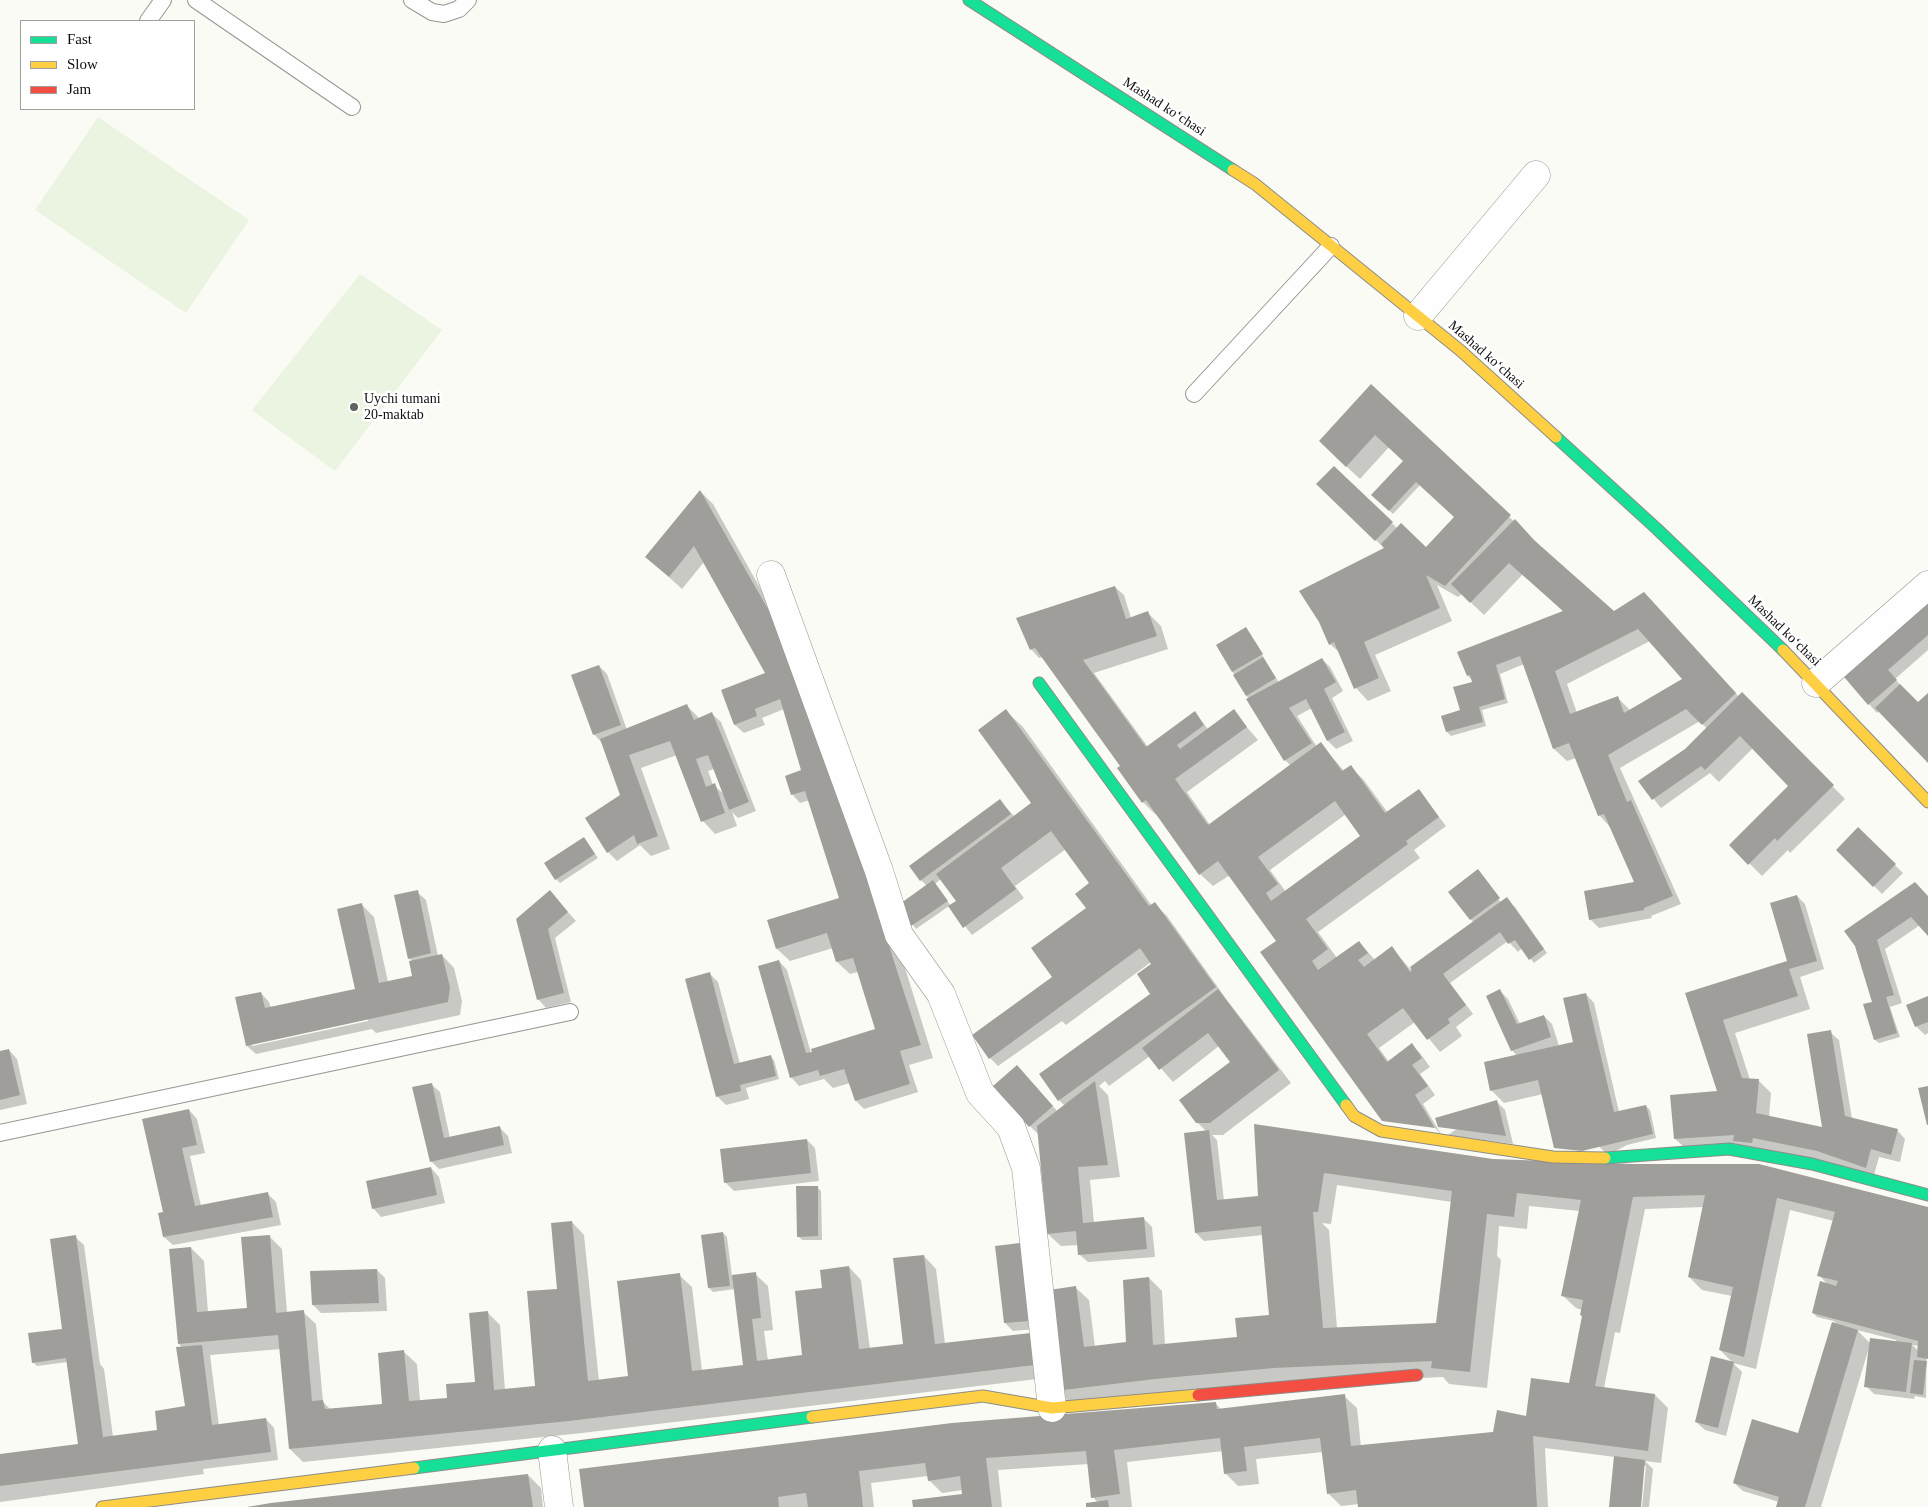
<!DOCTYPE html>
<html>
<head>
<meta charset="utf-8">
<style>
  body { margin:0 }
  #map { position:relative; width:1928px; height:1507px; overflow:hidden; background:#fbfbf5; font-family:"Times New Roman",serif }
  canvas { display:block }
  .legend { position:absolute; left:20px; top:20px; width:175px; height:90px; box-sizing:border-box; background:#fff; border:1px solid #9f9f9f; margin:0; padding:6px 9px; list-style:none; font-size:15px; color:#0f0f0f }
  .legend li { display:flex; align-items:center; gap:10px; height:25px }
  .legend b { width:25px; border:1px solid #9f9f9f }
</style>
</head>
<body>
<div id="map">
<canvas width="1928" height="1507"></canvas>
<ul class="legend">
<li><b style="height:6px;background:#16e098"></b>Fast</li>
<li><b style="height:6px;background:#ffcf43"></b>Slow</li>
<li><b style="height:6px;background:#f24e42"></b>Jam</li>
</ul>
</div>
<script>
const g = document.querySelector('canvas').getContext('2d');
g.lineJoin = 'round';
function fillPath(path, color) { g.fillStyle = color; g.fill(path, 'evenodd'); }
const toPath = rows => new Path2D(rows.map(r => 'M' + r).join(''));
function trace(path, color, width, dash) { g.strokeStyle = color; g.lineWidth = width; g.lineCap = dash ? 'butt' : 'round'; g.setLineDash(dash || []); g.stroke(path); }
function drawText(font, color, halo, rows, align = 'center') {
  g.font = font + ' "Times New Roman",serif'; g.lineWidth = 5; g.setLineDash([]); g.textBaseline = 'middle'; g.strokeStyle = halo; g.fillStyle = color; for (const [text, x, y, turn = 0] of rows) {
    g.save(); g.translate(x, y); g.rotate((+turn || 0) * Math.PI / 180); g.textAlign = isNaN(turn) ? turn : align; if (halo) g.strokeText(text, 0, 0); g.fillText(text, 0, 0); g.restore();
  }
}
const pitch = toPath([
  [98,117,249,220,186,313,35,210],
  [360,274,442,330,335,471,252,410]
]);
const shadow = toPath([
  [1371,386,1443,452,1539,546,1614,613,1656,606,1739,697,1742,694,1845,799,1790,853,1788,850,1762,876,1731,845,1790,786,1753,748,1719,782,1710,773,1661,808,1640,782,1686,750,1707,729,1700,721,1620,768,1681,904,1651,916,1652,918,1599,928,1590,919,1636,883,1611,828,1599,815,1576,758,1567,761,1554,749,1524,664,1500,674,1508,703,1482,710,1486,726,1451,736,1447,732,1462,711,1474,682,1468,676,1564,612,1523,574,1484,615,1462,594,1458,597,1437,585,1452,621,1375,655,1391,691,1368,701,1356,688,1340,653,1330,644,1384,548,1318,484,1334,468,1398,529,1426,549,1456,517,1420,485,1393,514,1373,495,1404,461,1389,447,1360,479,1333,454],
  [1650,641,1684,680,1631,711,1618,698,1577,713,1567,684],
  [701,492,713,504,805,668,851,794,933,1058,909,1065,918,1092,864,1109,856,1101,850,1083,833,1088,824,1079,799,1086,791,1077,779,961,787,970,811,1053,876,1030,858,972,850,974,837,962,833,948,790,961,777,949,840,898,810,800,800,803,792,794,803,771,784,709,762,718,765,725,744,733,735,725,722,691,767,674,704,562,682,589,647,557],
  [1115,587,1124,595,1131,618,1148,613,1161,626,1168,649,1094,673,1148,747,1195,713,1208,729,1233,711,1258,740,1187,792,1210,825,1291,766,1285,760,1217,646,1246,628,1279,683,1322,659,1330,667,1343,691,1332,698,1353,741,1336,749,1328,741,1312,708,1297,716,1317,747,1321,744,1344,771,1350,767,1363,779,1388,813,1419,791,1446,826,1414,850,1420,858,1318,932,1337,958,1359,942,1375,960,1392,948,1410,969,1474,923,1450,892,1478,871,1502,904,1506,899,1515,907,1547,953,1534,963,1522,948,1518,952,1508,941,1450,983,1473,1014,1456,1027,1462,1036,1440,1052,1415,1022,1379,1048,1389,1062,1412,1045,1420,1053,1430,1067,1420,1074,1435,1095,1423,1104,1442,1136,1278,941,1230,875,1213,886,1200,874,1158,814,1156,815,1143,802,1119,769,1122,766,1042,657,1039,658,1031,649],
  [1346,814,1362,836,1286,892,1270,870],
  [1928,592,1928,650,1895,679,1918,704,1928,695,1928,762,1880,710,1877,713,1869,704,1840,671],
  [599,666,607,674,627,730,687,706,700,719,712,714,721,722,756,811,738,818,732,812,737,826,715,834,703,821,677,755,641,768,670,849,651,856,640,845,617,861,608,852,586,818,621,796,602,743,594,734],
  [714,769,724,794,713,785,708,771],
  [1006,711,1023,727,1152,906,1155,904,1167,916,1227,1000,1291,1083,1223,1135,1212,1135,1217,1140,1224,1201,1260,1197,1255,1125,1493,1160,1928,1209,1926,1398,1915,1396,1914,1399,1874,1394,1866,1386,1868,1351,1821,1507,1777,1507,1779,1502,1743,1491,1734,1483,1798,1434,1837,1325,1834,1321,1817,1317,1813,1313,1828,1285,1819,1275,1834,1221,1790,1210,1756,1369,1733,1363,1742,1372,1726,1436,1705,1430,1696,1422,1733,1363,1720,1350,1732,1296,1702,1290,1689,1277,1704,1207,1645,1209,1620,1333,1615,1332,1604,1388,1655,1395,1668,1408,1661,1463,1645,1461,1653,1469,1649,1507,1642,1507,1646,1466,1644,1466,1639,1507,1610,1507,1615,1457,1545,1448,1548,1507,1359,1507,1359,1504,1341,1506,1328,1493,1323,1452,1256,1459,1259,1484,1238,1486,1225,1473,1223,1451,1127,1462,1132,1507,1087,1507,1098,1503,1093,1497,1089,1464,998,1470,1002,1507,914,1507,964,1498,963,1490,942,1493,929,1480,928,1476,871,1483,874,1507,585,1507,1215,1403,1222,1410,1344,1396,1357,1408,1361,1447,1494,1432,1528,1418,1570,1384,1583,1317,1582,1310,1576,1308,1563,1296,1580,1211,1529,1206,1527,1229,1499,1226,1497,1256,1501,1260,1487,1388,1449,1384,1443,1377,1292,1384,1069,1404,1054,1377,582,1433,303,1462,290,1449,281,1349,210,1355,219,1426,266,1419,274,1428,278,1460,203,1469,204,1474,0,1502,0,1455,79,1445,68,1362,37,1366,33,1362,64,1330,75,1237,84,1245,100,1364,104,1369,113,1437,159,1431,186,1408,183,1348,179,1344,191,1248,204,1261,208,1312,248,1309,269,1236,282,1249,287,1313,303,1312,316,1324,323,1402,331,1410,383,1405,404,1352,417,1364,420,1401,448,1399,477,1383,487,1312,500,1325,505,1390,536,1388,572,1222,584,1235,599,1381,630,1377,679,1275,692,1287,702,1371,744,1366,735,1289,713,1292,709,1288,723,1233,727,1237,732,1276,755,1274,768,1286,773,1330,764,1331,768,1361,804,1357,824,1289,849,1267,861,1280,870,1349,905,1345,924,1256,936,1269,945,1344,1039,1333,1076,1288,1089,1300,1095,1347,1127,1343,1149,1278,1162,1291,1165,1345,1238,1338,1270,1317,1263,1235,1204,1241,1196,1233,1207,1132,1197,1122,1231,1062,1219,1046,1173,1082,1150,1056,1109,1086,1105,1081,1099,1086,1108,1095,1120,1177,1090,1180,1094,1223,1144,1219,1152,1227,1155,1257,1088,1262,1079,1254,1079,1245,1061,1246,1048,1234,1039,1135,1030,1126,1025,1075,1058,1112,1065,1106,1059,1100,1152,994,1151,962,1066,1025,1062,1021,998,1066,990,1058,1054,977,1087,908,1091,883,1066,849,1015,886,1024,898,972,935,949,906,916,929,899,906,927,886,921,880,1000,801,1015,817,1033,804],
  [941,879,958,901,951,906,935,884],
  [1337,1185,1452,1202,1437,1324,1337,1328,1329,1230,1322,1223,1331,1224],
  [1857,1330,1896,1340,1896,1342,1871,1344],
  [1912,1345,1919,1346,1919,1351],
  [1858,829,1903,873,1882,894,1838,850],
  [584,838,598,858,560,883,556,879],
  [417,892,426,900,438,956,442,955,454,968,462,1001,460,1015,376,1033,372,1029,256,1054,247,1046,261,993,269,1002,271,1008,356,990,361,904,374,917,388,982,413,977,413,962,409,958],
  [368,1019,368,1021,252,1046,252,1044],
  [550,892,576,921,555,938,571,1002,546,1008,538,999],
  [1797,896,1805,904,1824,969,1800,977,1810,1009,1735,1033,1750,1080,1759,1081,1771,1093,1769,1117,1823,1128,1830,1032,1839,1040,1852,1119,1897,1130,1905,1139,1900,1162,1879,1157,1874,1175,1684,1147,1675,1139,1718,1093,1687,994,1790,965],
  [1928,897,1928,934,1920,925,1885,949,1902,1003,1890,1007,1900,1037,1879,1043,1875,1040,1874,1002,1856,945],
  [709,973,718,982,740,1064,770,1056,774,1060,779,1079,746,1088,749,1099,726,1105,718,1097,686,979],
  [1499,990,1508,999,1520,1024,1544,1016,1552,1024,1559,1046,1574,1043,1586,994,1594,1003,1619,1112,1646,1106,1650,1110,1656,1138,1627,1145,1608,1155,1543,1094,1504,1103,1492,1091,1517,1056,1512,1050],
  [1928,998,1928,1033,1925,1035,1916,1026],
  [9,1050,17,1059,27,1104,0,1110,0,1052],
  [431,1084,440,1092,450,1138,499,1127,508,1136,512,1153,439,1169,431,1161],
  [1497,1102,1505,1110,1513,1144,1448,1135],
  [189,1110,197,1119,205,1153,190,1156,201,1206,268,1194,276,1202,281,1225,173,1245,164,1237,165,1213],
  [807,1140,815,1148,819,1181,734,1191,725,1182],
  [431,1168,439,1177,445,1203,381,1217,373,1208],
  [817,1187,821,1191,822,1240,802,1240,798,1236],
  [1020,1244,1028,1253,1036,1329,1013,1331,1005,1323],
  [377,1270,385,1278,387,1311,321,1313,313,1305],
  [528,1475,541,1488,543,1507,257,1507]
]);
const building = toPath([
  [1371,384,1511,515,1445,586,1426,575,1440,608,1364,642,1379,678,1354,689,1334,642,1329,645,1319,622,1299,591,1384,548,1381,544,1401,523,1426,547,1454,517,1416,482,1389,511,1371,495,1403,461,1375,435,1346,467,1319,441],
  [1334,466,1393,522,1375,541,1316,484],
  [700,490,797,660,921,1045,900,1051,910,1084,855,1101,844,1069,820,1076,818,1070,790,1078,758,966,779,960,806,1053,812,1052,811,1049,875,1029,853,958,836,962,827,933,776,949,767,920,839,898,805,791,791,795,785,776,801,770,780,699,755,709,757,716,734,725,721,690,765,673,694,546,669,577,645,557],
  [1515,519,1534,540,1614,611,1644,592,1736,693,1702,725,1686,709,1608,755,1627,802,1631,800,1673,896,1644,908,1644,910,1589,920,1584,891,1634,882,1604,814,1598,816,1569,743,1553,749,1520,656,1496,665,1505,699,1479,707,1483,722,1446,732,1441,716,1460,710,1453,687,1472,682,1470,675,1467,676,1457,652,1563,611,1509,563,1470,603,1451,584],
  [1638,629,1682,679,1624,713,1618,696,1570,714,1555,671],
  [1115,586,1126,619,1148,611,1157,636,1083,660,1146,747,1195,711,1204,725,1177,745,1180,749,1234,709,1247,727,1175,779,1208,825,1321,742,1342,771,1351,765,1385,813,1419,789,1439,817,1406,841,1408,844,1306,919,1328,949,1312,961,1318,970,1359,941,1368,953,1358,960,1364,967,1392,946,1410,972,1412,970,1410,967,1507,897,1544,949,1529,960,1515,940,1508,944,1500,932,1443,974,1466,1005,1448,1019,1450,1023,1427,1040,1403,1008,1367,1034,1387,1062,1412,1043,1422,1058,1412,1065,1428,1086,1415,1095,1435,1128,1382,1121,1260,952,1276,941,1218,861,1199,875,1146,800,1142,803,1117,768,1120,766,1035,648,1030,650,1016,618],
  [1335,801,1360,836,1271,901,1266,893,1278,884,1258,857],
  [1928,591,1928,635,1888,670,1897,680,1868,705,1839,671],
  [1246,627,1263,654,1232,672,1216,645],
  [1263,657,1276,678,1246,696,1233,675],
  [1322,658,1336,682,1324,689,1345,732,1327,741,1306,699,1289,708,1312,743,1284,761,1246,699],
  [599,665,621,725,593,735,571,675],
  [1900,684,1918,702,1928,693,1928,763,1875,708],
  [1742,692,1834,785,1777,841,1775,838,1748,865,1729,845,1788,786,1740,736,1705,770,1701,766,1652,800,1638,781,1685,749],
  [687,704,694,720,712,712,749,802,729,810,708,755,696,759,706,787,715,783,725,813,701,822,670,741,629,755,658,836,637,844,634,835,607,853,585,818,620,795,600,739],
  [1006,709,1149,906,1155,902,1216,987,1058,1101,1039,1074,1150,994,1137,974,1151,964,1140,948,989,1059,972,1035,1052,977,1031,948,1086,908,1075,894,1089,883,1051,831,1001,868,1016,889,963,928,948,906,956,901,936,874,1031,803,978,730],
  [1000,799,1011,814,920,881,909,866],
  [1858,827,1896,864,1873,887,1836,850],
  [584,837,595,854,555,880,544,863],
  [1478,869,1500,898,1470,920,1448,892],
  [933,880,948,901,911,926,897,906],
  [1915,882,1928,896,1928,936,1911,917,1877,940,1894,995,1886,997,1897,1033,1874,1040,1863,1004,1872,1002,1855,946,1844,931],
  [418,890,431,953,408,959,394,895],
  [550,890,568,912,548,929,564,993,537,1000,516,919],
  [1797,895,1817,961,1789,969,1798,996,1723,1020,1742,1078,1759,1079,1756,1113,1822,1127,1807,1034,1831,1030,1845,1116,1898,1129,1891,1155,1871,1149,1866,1168,1817,1151,1753,1138,1752,1143,1733,1141,1734,1135,1674,1139,1670,1095,1717,1091,1685,993,1787,961,1770,903],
  [362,903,379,983,412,976,409,961,442,954,450,987,448,1002,246,1046,235,997,261,992,265,1008,355,989,337,909],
  [710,972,734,1064,771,1055,776,1076,740,1085,741,1091,716,1097,685,979],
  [1218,989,1279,1070,1210,1123,1196,1123,1179,1100,1230,1062,1208,1033,1159,1070,1142,1048],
  [1500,989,1517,1024,1544,1015,1551,1037,1511,1051,1486,996],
  [1586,993,1614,1112,1646,1105,1653,1134,1582,1151,1554,1148,1538,1080,1490,1091,1484,1062,1573,1042,1563,998],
  [1928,996,1928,1022,1915,1027,1906,1005],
  [9,1049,20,1095,0,1100,0,1051],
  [1017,1065,1053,1106,1029,1127,993,1086],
  [1095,1081,1108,1165,1078,1167,1083,1223,1144,1217,1147,1249,1078,1255,1076,1231,1047,1234,1037,1126],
  [432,1083,444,1138,500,1126,504,1145,430,1162,412,1087],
  [1928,1086,1928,1125,1927,1125,1918,1088],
  [1497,1100,1506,1136,1438,1127,1435,1118],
  [189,1109,197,1145,182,1148,195,1206,268,1192,273,1217,163,1237,158,1213,163,1212,142,1119],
  [1254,1124,1493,1159,1631,1164,1759,1164,1928,1207,1928,1359,1917,1357,1918,1341,1812,1313,1820,1281,1836,1286,1838,1281,1817,1276,1835,1212,1777,1198,1744,1357,1719,1350,1733,1287,1688,1277,1705,1195,1633,1197,1595,1386,1655,1394,1648,1451,1533,1436,1537,1507,1358,1507,1356,1490,1327,1494,1320,1438,1244,1447,1247,1471,1224,1474,1220,1438,1114,1450,1120,1494,1091,1498,1086,1451,986,1458,992,1507,913,1507,912,1500,962,1494,960,1476,928,1481,925,1463,859,1471,863,1507,808,1507,806,1493,778,1497,779,1507,584,1507,579,1469,952,1423,1216,1402,1217,1409,1345,1394,1351,1446,1493,1432,1497,1410,1526,1416,1531,1378,1569,1383,1582,1316,1580,1315,1583,1300,1561,1296,1581,1200,1517,1193,1514,1217,1487,1214,1470,1372,1431,1368,1432,1361,1274,1368,1155,1379,1055,1391,1042,1291,1076,1286,1084,1347,1126,1342,1123,1280,1149,1277,1153,1345,1237,1337,1235,1318,1269,1315,1261,1226,1195,1233,1184,1133,1209,1130,1217,1200,1258,1196],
  [1324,1173,1452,1191,1436,1323,1323,1328,1313,1212,1318,1212],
  [807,1139,811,1173,724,1183,720,1149],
  [431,1167,437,1195,372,1209,366,1181],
  [796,1186,818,1186,818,1236,797,1237],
  [572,1221,588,1381,628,1376,617,1281,680,1273,692,1371,743,1365,732,1275,756,1272,761,1318,752,1319,757,1361,802,1355,795,1291,822,1288,820,1270,849,1266,859,1349,903,1344,893,1258,924,1255,935,1344,1039,1332,1043,1364,569,1421,289,1449,278,1335,178,1344,169,1249,191,1247,197,1312,247,1308,241,1237,270,1235,276,1313,304,1310,312,1401,323,1400,325,1409,382,1404,378,1353,404,1350,409,1401,447,1398,446,1384,475,1382,469,1313,488,1311,494,1390,535,1386,527,1291,557,1289,551,1223],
  [723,1232,730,1286,708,1288,701,1235],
  [76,1235,103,1437,157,1430,155,1411,185,1406,176,1347,202,1345,212,1425,266,1418,271,1452,0,1486,0,1454,78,1444,66,1358,32,1363,28,1333,62,1329,50,1239],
  [1020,1243,1029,1321,1004,1323,995,1246],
  [377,1269,379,1303,312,1305,310,1271],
  [1832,1322,1858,1330,1805,1507,1776,1507,1779,1497,1733,1483,1752,1419,1798,1433],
  [1870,1338,1912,1343,1906,1392,1864,1387],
  [1711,1356,1734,1362,1718,1428,1695,1422],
  [1914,1360,1927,1361,1923,1395,1910,1393],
  [1614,1456,1645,1460,1641,1507,1609,1507],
  [528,1474,533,1507,247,1507,271,1503],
  [1108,1500,1109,1507,1086,1507,1086,1503]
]);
const lane = toPath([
  [196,0,352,107],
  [412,0,432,12,444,14,459,9,468,0],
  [148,21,163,0],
  [1194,394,1331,246],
  [0,1133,570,1012]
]);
const street = toPath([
  [1418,316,1536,175],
  [771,575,879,871,899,935,941,994,980,1093,1011,1127,1026,1168,1052,1408],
  [1816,683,1928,585],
  [552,1450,559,1507]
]);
const fast = toPath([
  [969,0,1233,170],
  [1556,437,1657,529,1783,650],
  [1039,683,1346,1105],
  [1605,1158,1729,1149,1812,1164,1928,1195],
  [414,1468,812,1417]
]);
const slow = toPath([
  [1233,170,1255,184,1461,351,1556,437],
  [1783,650,1928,802],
  [1346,1105,1354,1116,1381,1131,1553,1157,1605,1158],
  [812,1417,983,1396,1052,1408,1198,1395],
  [102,1507,414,1468]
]);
const jam = toPath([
  [1198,1395,1417,1375]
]);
const markers = [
  [354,407,5,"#626260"]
];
const streetNames = [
  ["Mashad koʻchasi",1164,107,33],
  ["Mashad koʻchasi",1486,355,41],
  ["Mashad koʻchasi",1784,631,44]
];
const poiNames = [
  ["Uychi tumani",364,399],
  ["20-maktab",364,415]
];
fillPath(pitch, '#ebf4e0');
fillPath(shadow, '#0003');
fillPath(building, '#9f9e9a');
trace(lane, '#959593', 18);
trace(street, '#959593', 29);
trace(fast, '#8c8c89', 13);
trace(slow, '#8c8c89', 13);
trace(jam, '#8c8c89', 13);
trace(lane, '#fefefe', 16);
trace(street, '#fefefe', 28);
trace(fast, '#16e098', 11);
trace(slow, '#ffcf43', 11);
trace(jam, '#f24e42', 11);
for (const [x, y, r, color] of markers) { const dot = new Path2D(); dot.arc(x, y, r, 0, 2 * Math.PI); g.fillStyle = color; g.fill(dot); trace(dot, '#fff', 2); }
drawText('14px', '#0f0f0f', '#fff', streetNames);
drawText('14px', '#0f0f0f', '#fff', poiNames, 'left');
</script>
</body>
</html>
